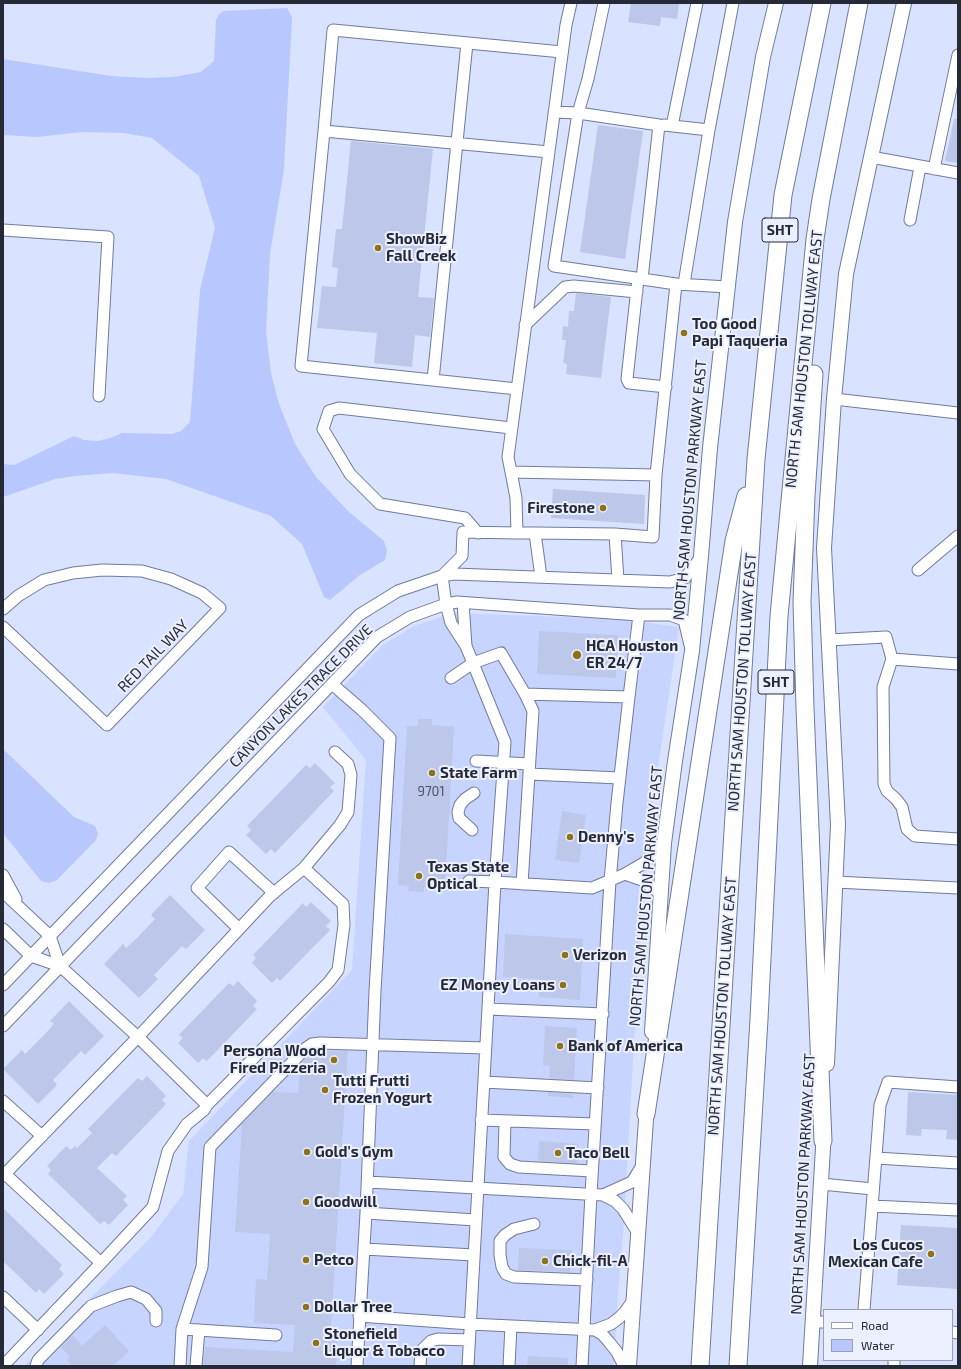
<!DOCTYPE html>
<html>
<head>
<meta charset="utf-8">
<style>
  body { margin:0 }
  #map { position:relative; width:961px; height:1369px; overflow:hidden; background:#d9e2ff; font-family:"Exo 2",sans-serif }
  canvas { display:block }
  .frame { position:absolute; inset:0; border:4px solid #262a37; pointer-events:none }
  .legend { position:absolute; left:823px; top:1309px; width:130px; height:52px; box-sizing:border-box; background:#ebeffe; border:1px solid #9ca0ae; margin:0; padding:5px 7px; list-style:none; font-size:12px; color:#262a37 }
  .legend li { display:flex; align-items:center; gap:8px; height:20px }
  .legend b { width:20px; border:1px solid #9ca0ae }
</style>
</head>
<body>
<div id="map">
<canvas width="961" height="1369"></canvas>
<div class="frame"></div>
<ul class="legend">
<li><b style="height:5px;background:#fff"></b>Road</li>
<li><b style="height:11px;background:#b8c8ff"></b>Water</li>
</ul>
</div>
<script>
const g = document.querySelector('canvas').getContext('2d');
g.lineJoin = 'round';
function fillPath(path, color) { g.fillStyle = color; g.fill(path, 'evenodd'); }
const toPath = rows => new Path2D(rows.map(r => 'M' + r).join(''));
function trace(path, color, width, dash) { g.strokeStyle = color; g.lineWidth = width; g.lineCap = dash ? 'butt' : 'round'; g.setLineDash(dash || []); g.stroke(path); }
function drawText(font, color, halo, rows, align = 'center') {
  g.font = font + ' "Exo 2",sans-serif'; g.lineWidth = 4; g.setLineDash([]); g.textBaseline = 'middle'; g.strokeStyle = halo; g.fillStyle = color; for (const [text, x, y, turn = 0] of rows) {
    g.save(); g.translate(x, y); g.rotate((+turn || 0) * Math.PI / 180); g.textAlign = isNaN(turn) ? turn : align; if (halo) g.strokeText(text, 0, 0); g.fillText(text, 0, 0); g.restore();
  }
}
const built = toPath([
  [453,613,617,619,679,627,654,794,642,897,624,1223,617,1306,614,1366,24,1366,151,1237,183,1194,189,1141,352,970,366,760,323,707,383,645,414,626]
]);
const water = toPath([
  [287,8,292,17,284,170,270,254,266,331,271,373,279,404,295,444,316,477,348,511,384,541,387,550,385,560,360,575,330,600,324,597,302,544,271,516,166,479,113,473,75,476,55,479,3,497,3,464,14,465,74,436,84,440,98,441,110,438,122,433,172,434,181,431,190,422,200,290,215,228,199,176,152,138,124,133,82,132,37,137,3,135,3,59,111,76,147,78,173,77,201,72,214,61,216,20,219,14,224,11],
  [3,749,74,817,95,826,98,834,96,840,57,880,49,883,41,881,3,833]
]);
const building = toPath([
  [631,3,679,3,677,19,661,17,660,26,628,22],
  [954,119,958,119,958,163,945,161],
  [598,125,643,131,625,259,580,252],
  [351,141,433,149,418,297,434,298,430,337,415,335,412,367,374,363,377,333,317,328,322,286,336,287,338,268,332,267,336,229,342,229],
  [576,293,611,297,601,378,566,374,567,364,563,363,566,340,562,340,563,326,568,327,569,311,574,311],
  [553,489,645,495,644,524,551,518],
  [539,631,618,635,616,678,537,674],
  [418,719,432,719,432,725,454,727,445,888,424,887,424,892,408,891,409,886,398,885,407,726,418,726],
  [315,763,335,783,330,787,334,791,275,853,271,849,266,854,246,835,251,830,247,826,306,765,310,768],
  [562,811,586,815,579,863,555,860],
  [170,895,205,930,186,949,182,946,154,975,158,979,139,998,104,964,123,944,126,948,137,938,155,919,151,915],
  [311,902,331,921,326,926,330,930,280,981,277,978,272,983,252,963,256,958,253,955,303,903,306,907],
  [505,934,583,939,580,1000,539,997,540,979,503,977],
  [238,981,257,1001,253,1006,257,1009,207,1061,203,1058,198,1063,178,1043,183,1038,179,1035,229,983,233,986],
  [69,1001,104,1036,85,1055,81,1051,53,1080,57,1085,38,1104,3,1069,22,1050,25,1054,44,1035,54,1024,50,1021],
  [545,1026,577,1028,574,1080,549,1078,550,1066,543,1065],
  [320,1050,348,1051,331,1326,338,1328,336,1366,203,1366,205,1347,293,1352,295,1325,254,1323,256,1279,267,1280,270,1234,235,1232,242,1124,273,1092,298,1093,300,1065,310,1053,315,1051],
  [147,1076,166,1096,162,1100,166,1104,116,1156,112,1153,97,1168,127,1196,123,1200,128,1205,109,1225,104,1221,100,1224,48,1174,51,1170,47,1166,66,1146,71,1150,75,1146,77,1148,92,1133,88,1129,123,1093,138,1078,142,1081],
  [548,1092,573,1094,573,1098,548,1096],
  [908,1092,958,1095,958,1140,946,1139,947,1130,922,1129,921,1136,906,1135],
  [539,1141,578,1144,577,1163,538,1161],
  [3,1208,62,1265,59,1269,64,1274,44,1294,39,1289,36,1293,3,1261],
  [901,1225,958,1228,958,1289,897,1285],
  [519,1248,572,1250,570,1272,518,1270],
  [105,1325,129,1351,113,1366,73,1366,67,1360,70,1357,61,1347,72,1335,82,1346],
  [528,1356,568,1358,568,1366,527,1366]
]);
const minor = toPath([
  [571,3,566,25,508,457,511,472,656,475,676,284,728,287],
  [604,3,588,79,578,113,659,125,642,279],
  [554,112,578,113,554,266,676,284],
  [664,125,709,130],
  [672,126,697,3],
  [324,131,333,30,562,52],
  [871,157,958,173],
  [934,169,958,55],
  [910,220,920,167],
  [3,230,108,237,99,396],
  [638,279,627,379,629,383,666,387],
  [684,284,709,130,733,3],
  [525,325,565,287,574,286,637,292],
  [433,380,467,43],
  [517,389,301,366,324,131,549,152],
  [834,399,958,413],
  [511,472,516,498,517,533,463,532,462,556,442,576,446,604,451,623,466,646,505,742,495,882,592,888,625,874],
  [478,533,465,518,380,504,350,474,323,429,329,411,339,408,511,428],
  [517,533,535,533,541,577],
  [535,533,615,534,618,580],
  [615,534,653,537,656,475],
  [918,570,958,536],
  [463,603,466,646],
  [3,609,18,596,44,580,73,573,102,570,142,571,171,579,202,593,220,608,107,725,3,627],
  [828,640,886,637,892,659,958,664],
  [892,659,883,687,884,784,887,791,896,799,902,807,907,829,915,836,958,839],
  [451,678,473,663,501,653,525,694,629,697,639,615],
  [332,684,362,710,390,738,375,991,366,1213,357,1366],
  [476,761,529,764],
  [529,774,620,778],
  [472,830,459,818,458,812,460,805,465,799,474,793],
  [3,875,16,899],
  [835,882,958,888],
  [522,884,533,711,525,694],
  [3,892,50,936,60,966],
  [661,894,642,880,625,874,644,863,664,843],
  [3,929,31,956,60,966,138,1037,207,1105],
  [239,929,197,888,229,852,274,893],
  [3,985,359,615,398,591,442,576,454,574,670,582,685,578,701,557],
  [488,1009,603,1014],
  [3,1026,377,637,410,617,446,604,457,602,639,615,670,615,684,620,690,645],
  [484,1082,598,1088],
  [3,1101,42,1136],
  [481,1120,595,1124],
  [505,1121,504,1157,510,1164,519,1167,592,1171],
  [876,1158,958,1163],
  [3,1172,101,1263],
  [3,1176,138,1037,270,896,304,868,340,825,348,812,351,775,348,764,335,752],
  [368,1182,603,1195,632,1182,643,1164],
  [821,1184,873,1189],
  [603,1195,615,1201,623,1209,638,1233],
  [872,1206,958,1210],
  [366,1213,476,1220],
  [534,1224,514,1229,505,1235,500,1241,500,1255,502,1267,506,1274,514,1277,587,1280],
  [364,1249,474,1255],
  [3,1297,38,1330],
  [864,1310,880,1105,888,1082,958,1087],
  [359,1316,470,1324,595,1330,611,1324,619,1318,625,1312,634,1299],
  [813,1322,824,1322],
  [182,1329,276,1335],
  [595,1330,602,1334,609,1342,617,1352,624,1366],
  [952,1332,958,1333],
  [3,1366,101,1263,153,1207,168,1151,187,1124,204,1110,207,1105,329,982,338,970,344,925,343,904,304,868],
  [36,1366,38,1360,91,1306,117,1296,131,1292,146,1299,156,1311,156,1321],
  [180,1366,182,1329,202,1267,210,1147,306,1048,312,1044,320,1043,485,1048],
  [196,1366,199,1330],
  [420,1366,421,1351,431,1341,438,1339,469,1340],
  [468,1366,495,882,469,881],
  [509,1366,511,1326],
  [582,1366,591,1194,610,881,617,803,629,697],
  [894,1366,894,1360]
]);
const major = toPath([
  [652,1032,664,843,675,761,692,651,701,556,710,448,735,222,763,57,776,3],
  [827,1064,838,825,824,548,834,399,846,274,904,3],
  [629,1366,647,1105],
  [810,1366,824,1131]
]);
const highway = toPath([
  [814,374,806,496,802,602,805,708,823,1141],
  [646,1114,734,541,746,496],
  [700,1366,756,459,783,195,822,3],
  [738,1366,759,1019,779,616,815,239,821,199,859,3]
]);
const markers = [
  [378,248,4,"#8d7317"],
  [684,333,4,"#8d7317"],
  [603,508,4,"#8d7317"],
  [577,655,5,"#8d7317"],
  [432,773,4,"#8d7317"],
  [570,837,4,"#8d7317"],
  [419,876,4,"#8d7317"],
  [565,955,4,"#8d7317"],
  [563,985,4,"#8d7317"],
  [560,1046,4,"#8d7317"],
  [334,1060,4,"#8d7317"],
  [325,1090,4,"#8d7317"],
  [307,1152,4,"#8d7317"],
  [558,1153,4,"#8d7317"],
  [306,1202,4,"#8d7317"],
  [931,1254,4,"#8d7317"],
  [306,1260,4,"#8d7317"],
  [545,1261,4,"#8d7317"],
  [306,1307,4,"#8d7317"],
  [316,1343,4,"#8d7317"]
];
const numberNames = [
  ["9701",431,792]
];
const shields = [
  [780,230,36],
  [776,682,36]
];
const shieldNames = [
  ["SHT",780,230],
  ["SHT",776,682]
];
const poiNames = [
  ["ShowBiz",386,239],
  ["Fall Creek",386,256],
  ["Too Good",692,324],
  ["Papi Taqueria",692,341],
  ["Firestone",595,508,"right"],
  ["HCA Houston",586,646],
  ["ER 24/7",586,663],
  ["State Farm",440,773],
  ["Denny's",578,837],
  ["Texas State",427,867],
  ["Optical",427,884],
  ["Verizon",573,955],
  ["EZ Money Loans",555,985,"right"],
  ["Bank of America",568,1046],
  ["Persona Wood",326,1051,"right"],
  ["Fired Pizzeria",326,1068,"right"],
  ["Tutti Frutti",333,1081],
  ["Frozen Yogurt",333,1098],
  ["Gold's Gym",315,1152],
  ["Taco Bell",566,1153],
  ["Goodwill",314,1202],
  ["Los Cucos",923,1245,"right"],
  ["Mexican Cafe",923,1262,"right"],
  ["Petco",314,1260],
  ["Chick-fil-A",553,1261],
  ["Dollar Tree",314,1307],
  ["Stonefield",324,1334],
  ["Liquor & Tobacco",324,1351]
];
const streetNames = [
  ["NORTH SAM HOUSTON TOLLWAY EAST",804,359,-84],
  ["NORTH SAM HOUSTON PARKWAY EAST",690,490,-85],
  ["RED TAIL WAY",153,656,-46],
  ["NORTH SAM HOUSTON TOLLWAY EAST",742,682,-86],
  ["CANYON LAKES TRACE DRIVE",301,696,-45],
  ["NORTH SAM HOUSTON PARKWAY EAST",646,896,-85],
  ["NORTH SAM HOUSTON TOLLWAY EAST",722,1006,-86],
  ["NORTH SAM HOUSTON PARKWAY EAST",803,1184,-87]
];
fillPath(built, '#c7d4ff');
fillPath(water, '#b8c8ff');
fillPath(building, '#bcc7ea');
trace(minor, '#717b9b', 13);
trace(major, '#717b9b', 16);
trace(highway, '#717b9b', 19);
trace(minor, '#fff', 11);
trace(major, '#fff', 14);
trace(highway, '#fff', 17);
for (const [x, y, r, color] of markers) { const dot = new Path2D(); dot.arc(x, y, r, 0, 2 * Math.PI); g.fillStyle = color; g.fill(dot); trace(dot, '#ebeffe', 1.5); }
drawText('13px', '#4c5164', null, numberNames);
for (const [x, y, w] of shields) { const box = new Path2D(); box.roundRect(x - w / 2, y - 12, w, 24, 3); g.fillStyle = '#ebeffe'; g.fill(box); trace(box, '#262a37', 1); }
drawText('bold 14px', '#262a37', null, shieldNames);
drawText('bold 15px', '#262a37', '#ebeffe', poiNames, 'left');
drawText('15px', '#262a37', '#ebeffe', streetNames);
</script>
</body>
</html>
